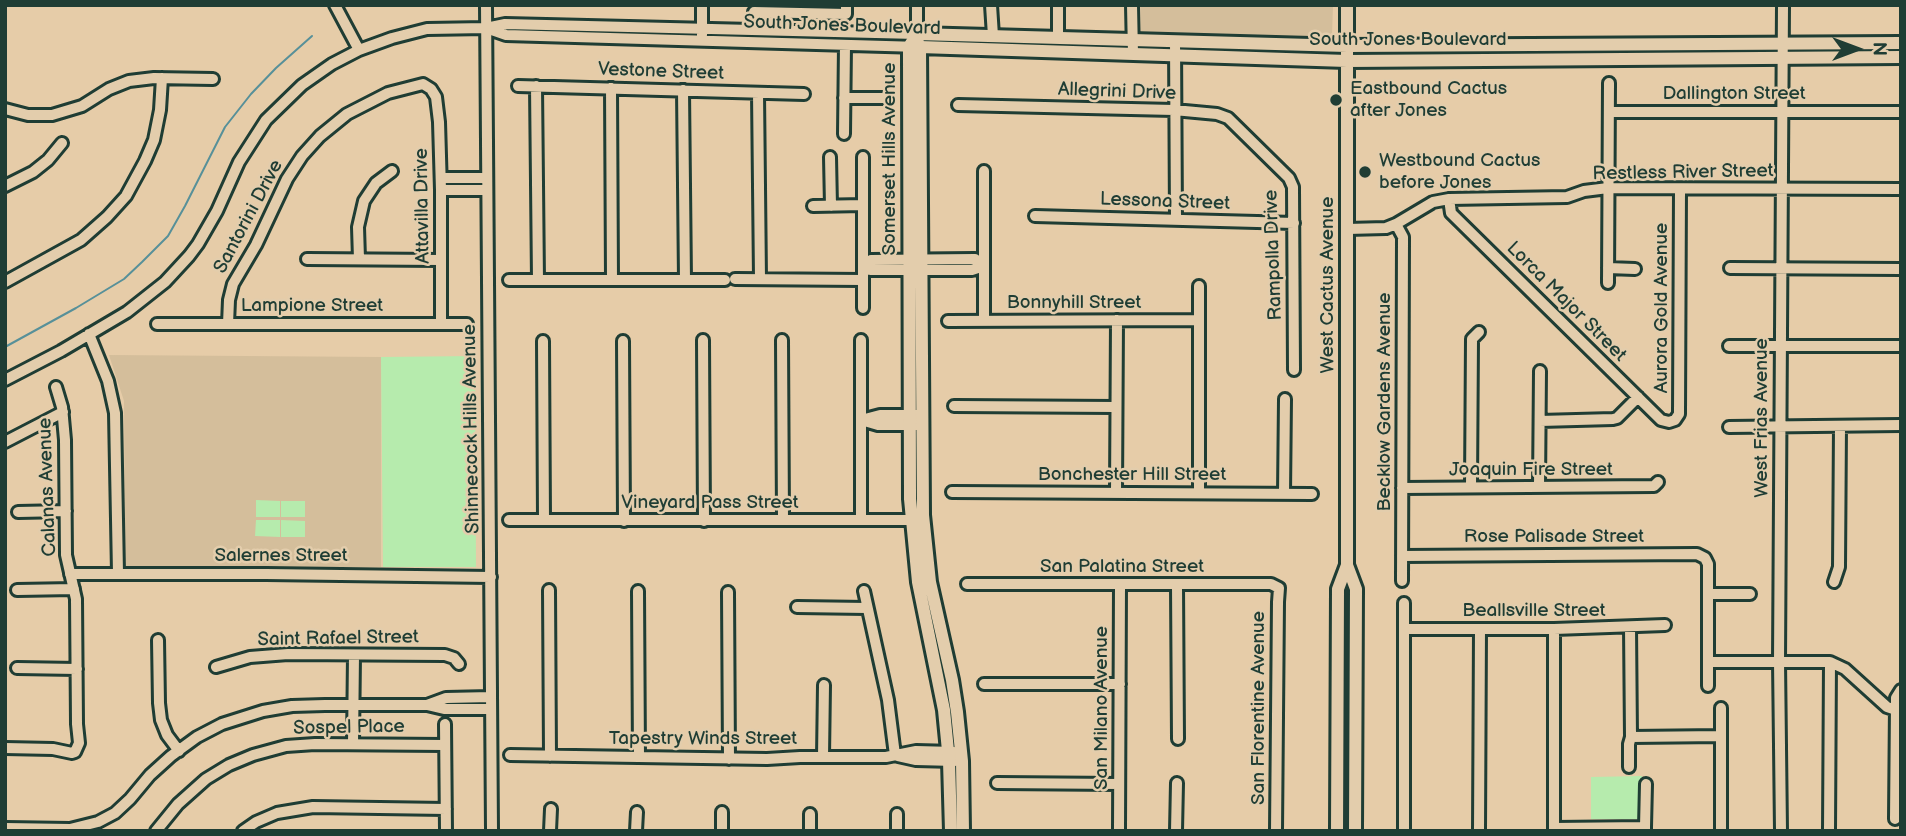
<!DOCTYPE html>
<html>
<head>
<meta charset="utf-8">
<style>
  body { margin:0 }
  #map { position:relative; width:1906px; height:836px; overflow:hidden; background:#e6cca8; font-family:"Balsamiq Sans",sans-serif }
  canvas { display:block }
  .frame { position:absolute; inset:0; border:7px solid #1f3d34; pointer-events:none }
  .north { position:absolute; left:1822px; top:14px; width:70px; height:70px; -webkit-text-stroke:5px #e3cdac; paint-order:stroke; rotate:90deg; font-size:19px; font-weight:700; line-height:28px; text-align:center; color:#1f3d34 }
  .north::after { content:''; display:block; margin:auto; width:24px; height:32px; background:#1f3d34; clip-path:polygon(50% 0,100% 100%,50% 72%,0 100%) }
</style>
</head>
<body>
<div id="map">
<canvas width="1906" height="836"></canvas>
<div class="frame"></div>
<div class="north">N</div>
</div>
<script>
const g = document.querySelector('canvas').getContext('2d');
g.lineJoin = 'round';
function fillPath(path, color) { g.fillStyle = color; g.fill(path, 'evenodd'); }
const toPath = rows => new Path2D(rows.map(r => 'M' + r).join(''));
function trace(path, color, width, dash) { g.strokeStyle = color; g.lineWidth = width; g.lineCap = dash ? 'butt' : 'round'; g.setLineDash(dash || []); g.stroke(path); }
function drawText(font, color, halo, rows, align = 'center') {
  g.font = font + ' "Balsamiq Sans",sans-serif'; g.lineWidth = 5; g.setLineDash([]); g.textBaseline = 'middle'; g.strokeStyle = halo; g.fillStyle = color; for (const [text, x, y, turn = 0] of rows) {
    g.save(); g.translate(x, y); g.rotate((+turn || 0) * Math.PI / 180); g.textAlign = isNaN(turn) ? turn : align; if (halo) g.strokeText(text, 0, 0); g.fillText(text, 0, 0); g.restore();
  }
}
const built = toPath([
  [1141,5,1333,5,1332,36,1141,35],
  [109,355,381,357,381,567,125,567,124,401]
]);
const green = toPath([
  [475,356,476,567,383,567,381,357],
  [256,500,280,501,280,517,256,517],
  [281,501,305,501,305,517,281,517],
  [256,520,280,520,280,537,255,536],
  [281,520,305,521,305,537,281,537],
  [1642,776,1641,819,1591,819,1591,777]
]);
const stream = toPath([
  [5,347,76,308,124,279,142,262,168,236,185,206,225,127,251,94,276,68,312,36]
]);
const minor = toPath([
  [335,5,359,50],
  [486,5,492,831],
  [991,5,993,36],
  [1132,5,1133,54],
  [754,12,846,14,846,5],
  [486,28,506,35,920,47,917,34,917,5],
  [702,35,702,5],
  [1058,38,1058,5],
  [1175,41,1176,220],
  [518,86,804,94],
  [536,86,538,280],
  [611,88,612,280],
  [683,90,685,280],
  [758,93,760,279],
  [844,98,887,98],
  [958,105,1174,110,1217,114,1228,118,1289,178,1293,187,1294,370],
  [5,109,28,115,52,115,82,106,109,89,129,81,154,78,213,79],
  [1609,112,1901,112],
  [844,134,845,45],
  [830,157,831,206],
  [863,157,863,308],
  [984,171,984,321],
  [441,178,487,178],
  [5,186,33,172,48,160,62,143],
  [441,190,487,190],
  [1449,199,1451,213,1661,420,1669,422,1675,420,1679,414,1680,189],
  [813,206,863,205],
  [1035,216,1294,223],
  [1396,224,1403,237,1402,581],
  [1347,229,1386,228,1396,224,1433,202,1449,199,1567,197,1584,191,1608,188,1901,189],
  [307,259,441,260],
  [359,259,358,227,364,201,376,183,392,171],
  [863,267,871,260,975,259,984,266],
  [863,267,871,270,972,270,984,266],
  [1608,268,1635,269],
  [1730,268,1901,269],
  [735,279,863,280],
  [509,280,725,280],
  [5,282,81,240,107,217,126,196,145,161,154,140,160,110,162,78],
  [1608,283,1609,83],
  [948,321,1199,320],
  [157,324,467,324],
  [228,324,229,300,233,284,256,245,287,179,302,156,320,136,347,114,388,93,423,84,431,89,436,97,439,122,441,190,441,324],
  [89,334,108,381,115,413,118,573],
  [703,340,704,521],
  [782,340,783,519],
  [543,341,544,520],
  [623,341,624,521],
  [1729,346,1901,346],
  [5,380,61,351,127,312,165,282,189,256,198,244,217,211,239,162,266,120,302,85,332,64,359,50,392,38,427,29,486,28,505,24,917,34],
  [954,406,1116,407],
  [861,420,878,425,922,425],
  [861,420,880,415,917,415],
  [1540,421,1613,419,1617,418,1638,397],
  [1729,427,1901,425],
  [5,442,63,412],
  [1471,487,1472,339,1479,332],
  [1539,487,1540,371],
  [1402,488,1654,486,1658,482],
  [952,492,1312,494],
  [1116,493,1117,320],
  [1199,493,1199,286],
  [1284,494,1285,399],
  [18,512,66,511],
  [861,519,861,340],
  [509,520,911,520],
  [1402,556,1697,554,1705,558,1708,564,1708,686],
  [70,574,266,574,491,577],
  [1834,582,1839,567,1840,426],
  [967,584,1271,584,1279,588,1278,602,1276,831],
  [1177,585,1178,739],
  [17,590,74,589],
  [549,590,550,756],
  [638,591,639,757],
  [864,591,888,700,895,755],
  [728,592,729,759],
  [1708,594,1750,594],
  [1404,603,1404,831],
  [797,607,867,608],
  [1404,629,1554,629,1665,625],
  [158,640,159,703,161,720,167,735,179,751],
  [1708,662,1830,662,1845,669,1887,707,1896,710],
  [216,667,250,657,288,654,445,655,454,658,459,664],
  [17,668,77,669],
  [984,684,1120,684],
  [427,705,446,698,491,697],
  [1721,708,1721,831],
  [445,724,446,831],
  [1631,737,1721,736],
  [353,744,354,655],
  [5,748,53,749,72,753,75,752,79,743,77,724,76,599,66,555,65,440,62,407,56,387],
  [510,755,767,759,800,757,886,757,916,751,954,752],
  [898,756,916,760,955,761],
  [823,757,824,685],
  [1629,767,1629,744,1631,737,1630,627],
  [997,783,1119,784],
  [897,814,897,831],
  [1895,819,1896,705,1896,698,1901,690],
  [1645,827,1646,784],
  [5,828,70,829,98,822,115,813,130,799,150,775,171,756,197,737,222,724,263,711,292,706,325,705,427,705,444,709,491,709],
  [1554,828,1645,827,1645,831],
  [156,831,178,804,206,779,229,765,253,755,286,746,315,744,445,745],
  [243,831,256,822,277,813,313,807,446,809],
  [550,831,551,809],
  [636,831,637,812],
  [722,831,722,812],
  [810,831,810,814],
  [1119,831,1120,584],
  [1176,831,1177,783],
  [1479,831,1480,629],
  [1554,831,1554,629],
  [1781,831,1779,661,1783,5],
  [1829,831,1830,662]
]);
const major = toPath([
  [1347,5,1347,565,1356,589,1355,831],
  [951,831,949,761,944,710,918,582,910,499,909,55,909,47,917,34,1347,46,1901,43],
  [963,831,962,761,957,712,952,680,930,582,923,515,920,47,1347,61,1901,57],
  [1337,831,1338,589,1347,565]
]);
const markers = [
  [1336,100,7,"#1f3d34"],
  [1365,172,7,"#1f3d34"]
];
const streetNames = [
  ["South Jones Boulevard",842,26,2],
  ["South Jones Boulevard",1408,40],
  ["Vestone Street",661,72,2],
  ["Allegrini Drive",1117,92,2],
  ["Dallington Street",1734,94],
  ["Somerset Hills Avenue",890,159,-90],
  ["Restless River Street",1683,173,-1],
  ["Lessona Street",1165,202,2],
  ["Attavilla Drive",423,206,-91],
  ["Santorini Drive",249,217,-62],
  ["Rampolla Drive",1274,255,-92],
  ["West Cactus Avenue",1328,285,-90],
  ["Lorca Major Street",1566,302,45],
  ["Bonnyhill Street",1074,303],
  ["Lampione Street",312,306],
  ["Aurora Gold Avenue",1662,308,-90],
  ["Becklow Gardens Avenue",1385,402,-90],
  ["West Frias Avenue",1762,418,-90],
  ["Shinnecock Hills Avenue",472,429,-91],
  ["Joaquin Fire Street",1531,470],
  ["Bonchester Hill Street",1132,475],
  ["Calanas Avenue",48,487,-92],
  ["Vineyard Pass Street",710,503],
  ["Rose Palisade Street",1554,537],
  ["Salernes Street",281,556],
  ["San Palatina Street",1122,567],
  ["Beallsville Street",1534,611],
  ["Saint Rafael Street",338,639,-1],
  ["San Milano Avenue",1102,708,-90],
  ["San Florentine Avenue",1259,708,-90],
  ["Sospel Place",349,728,-1],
  ["Tapestry Winds Street",703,739]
];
const poiNames = [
  ["Eastbound Cactus",1350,89],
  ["after Jones",1350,111],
  ["Westbound Cactus",1379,161],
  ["before Jones",1379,183]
];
fillPath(built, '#d4be9b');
fillPath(green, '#b6ebad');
trace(stream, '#579099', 2);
trace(minor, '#1f3d34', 16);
trace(major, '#1f3d34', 18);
trace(minor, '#e3cdac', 10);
trace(major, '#e3cdac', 12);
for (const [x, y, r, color] of markers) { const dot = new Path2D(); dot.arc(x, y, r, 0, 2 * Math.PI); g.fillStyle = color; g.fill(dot); trace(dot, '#e3cdac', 2.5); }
drawText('19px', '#1f3d34', '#e3cdac', streetNames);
drawText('19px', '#1f3d34', '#e3cdac', poiNames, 'left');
</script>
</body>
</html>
